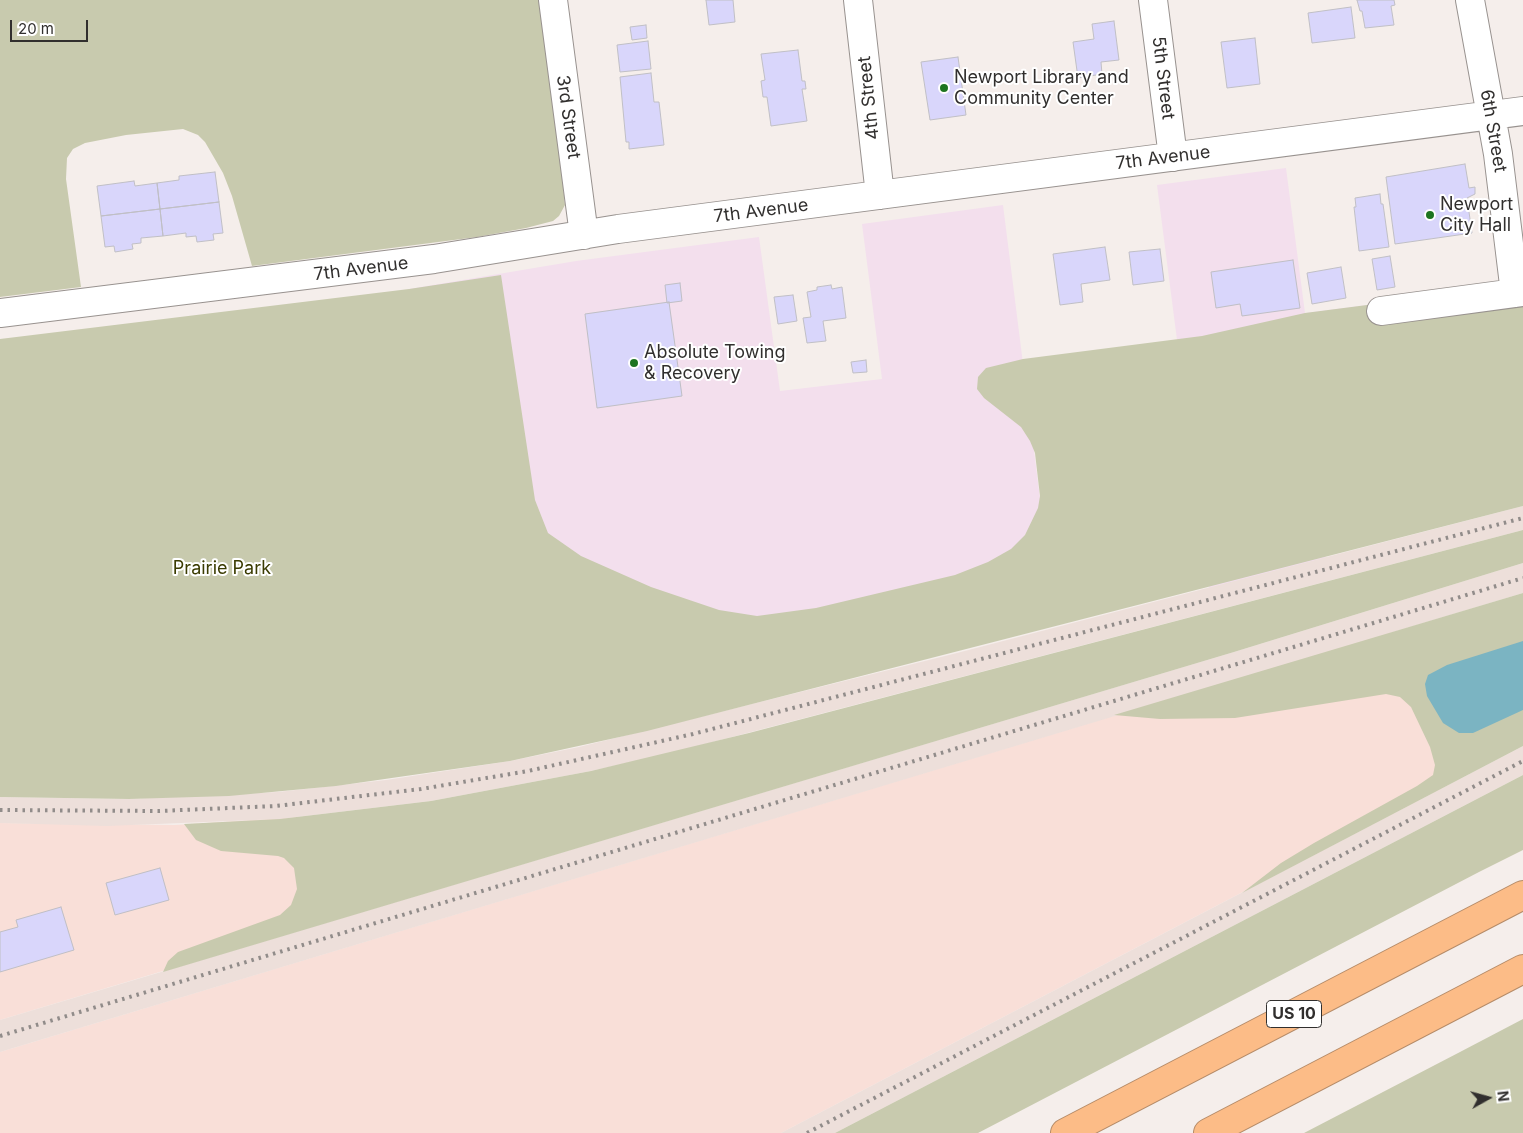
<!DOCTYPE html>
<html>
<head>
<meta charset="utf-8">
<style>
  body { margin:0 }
  #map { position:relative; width:1523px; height:1133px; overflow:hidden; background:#f5eeeb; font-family:Inter,sans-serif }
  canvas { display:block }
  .north { position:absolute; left:1463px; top:1073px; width:50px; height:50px; -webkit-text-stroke:4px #fff; paint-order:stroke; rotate:83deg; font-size:14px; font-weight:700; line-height:20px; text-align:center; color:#312f2e }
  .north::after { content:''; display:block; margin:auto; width:18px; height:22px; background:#312f2e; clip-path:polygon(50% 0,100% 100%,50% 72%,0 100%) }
  .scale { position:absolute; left:10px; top:20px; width:78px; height:22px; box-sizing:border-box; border:2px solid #312f2e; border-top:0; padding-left:6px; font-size:15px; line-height:18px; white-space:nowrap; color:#312f2e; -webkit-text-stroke:4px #fff; paint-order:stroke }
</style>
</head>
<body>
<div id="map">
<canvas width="1523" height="1133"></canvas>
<div class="north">N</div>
<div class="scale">20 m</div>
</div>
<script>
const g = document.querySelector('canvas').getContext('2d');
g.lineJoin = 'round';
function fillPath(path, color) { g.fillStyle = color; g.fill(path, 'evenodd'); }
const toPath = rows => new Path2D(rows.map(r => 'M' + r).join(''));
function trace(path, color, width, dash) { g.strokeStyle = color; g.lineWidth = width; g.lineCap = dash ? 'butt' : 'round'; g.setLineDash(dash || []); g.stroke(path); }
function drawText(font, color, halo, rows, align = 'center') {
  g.font = font + ' Inter,sans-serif'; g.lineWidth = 4; g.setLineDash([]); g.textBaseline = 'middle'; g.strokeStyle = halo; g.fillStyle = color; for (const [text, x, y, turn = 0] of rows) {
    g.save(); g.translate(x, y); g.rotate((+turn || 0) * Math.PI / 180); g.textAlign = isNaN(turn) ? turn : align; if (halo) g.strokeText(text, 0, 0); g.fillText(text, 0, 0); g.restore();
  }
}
const commercial = toPath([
  [1286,168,1305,313,1398,301,1325,559,1209,588,1157,185],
  [1003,205,1046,546,930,658,446,558,409,289,576,261,759,237,780,391,882,379,862,224]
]);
const industrial = toPath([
  [1391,632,1448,785,781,1133,0,1133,0,1052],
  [315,816,329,921,0,1020,0,823,175,825]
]);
const built = toPath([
  [1523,506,1523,530,667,754,591,771,431,801,280,819,107,826,0,823,0,797,129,799,278,792,386,780,510,761,579,747,957,653],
  [1523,563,1523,593,0,1052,0,1020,1234,652],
  [1523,746,1523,775,835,1133,781,1133]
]);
const green = toPath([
  [0,0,545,0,565,205,559,216,553,221,526,228,477,237,252,266,232,196,223,173,205,142,198,135,183,129,126,135,85,143,73,149,67,158,66,179,81,287,0,297],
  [501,275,535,500,548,533,581,556,651,587,719,610,757,616,816,608,955,575,988,562,1011,549,1025,535,1038,508,1040,496,1035,453,1030,441,1021,427,984,398,977,389,978,377,986,368,1023,359,1202,336,1305,313,1398,301,1523,304,1523,506,647,731,510,761,336,786,229,796,129,799,0,797,0,339,409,289],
  [1523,530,1523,563,1234,652,163,972,168,961,178,952,280,915,291,905,297,889,294,868,284,858,278,856,221,851,196,840,184,824,280,819,431,801,591,771,749,733],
  [1523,593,1523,746,1242,893,1281,863,1314,843,1417,786,1433,775,1435,765,1430,747,1411,707,1400,697,1386,694,1235,718,1160,719,1114,715],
  [1523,775,1523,850,1479,872,978,1133,835,1133],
  [1523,1019,1523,1133,1304,1133,1460,1052]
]);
const water = toPath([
  [1523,641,1523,710,1473,733,1459,733,1443,723,1427,696,1425,684,1428,675,1447,665]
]);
const building = toPath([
  [706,0,733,0,735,22,709,25,706,0],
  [1357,0,1394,0,1395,5,1391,6,1394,25,1365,28,1362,11,1360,11,1357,0],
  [1351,7,1355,38,1312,43,1308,13,1351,7],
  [1114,21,1119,60,1101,62,1102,74,1078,78,1073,42,1094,39,1092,24,1114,21],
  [646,25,647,38,632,40,630,27,646,25],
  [1255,38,1260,84,1227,88,1221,42,1255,38],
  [648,41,651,69,620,72,617,45,648,41],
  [798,50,802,81,805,81,806,89,802,89,807,121,771,126,767,97,763,97,761,81,765,80,761,54,798,50],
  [958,57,966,115,930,120,921,62,958,57],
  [651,73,654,102,659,102,664,145,629,149,629,142,626,142,620,77,651,73],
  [1465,164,1469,188,1475,187,1475,194,1467,198,1472,233,1395,244,1386,177,1465,164],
  [215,172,219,202,160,209,157,183,179,180,179,176,215,172],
  [134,181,135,186,157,183,160,209,101,216,97,186,134,181],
  [1380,194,1381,204,1383,204,1389,247,1359,251,1354,207,1356,207,1355,198,1380,194],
  [219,202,223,233,213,234,214,240,197,242,196,236,186,237,186,233,163,236,160,209,219,202],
  [160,209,163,236,141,238,141,243,132,244,133,249,115,252,114,246,105,247,101,216,160,209],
  [1105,247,1110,280,1081,284,1083,302,1060,305,1053,254,1105,247],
  [1160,249,1164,281,1133,285,1129,252,1160,249],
  [1390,256,1395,287,1377,290,1372,259,1390,256],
  [1293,260,1300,308,1242,316,1240,304,1216,308,1211,272,1293,260],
  [1341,267,1346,298,1312,304,1307,273,1341,267],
  [680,283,682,301,667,303,665,285,680,283],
  [831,285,832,289,842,287,846,318,823,321,826,341,807,343,803,318,811,317,807,292,817,290,817,287,831,285],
  [793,295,797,321,778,324,774,297,793,295],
  [669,302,682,396,597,408,585,314,669,302],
  [866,360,867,372,853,373,851,362,866,360],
  [160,868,169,900,115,915,106,883,160,868],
  [61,907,74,950,0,972,0,932,18,927,16,920,61,907]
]);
const minor = toPath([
  [553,0,584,235],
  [858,0,880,195],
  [1153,0,1173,157],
  [1470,0,1498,154,1515,293],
  [1381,311,1523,292],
  [0,313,434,259,618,229,1523,111]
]);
const highway = toPath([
  [1065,1133,1523,895],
  [1208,1133,1523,969]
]);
const rail = toPath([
  [0,810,159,811,276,806,421,789,528,771,693,734,1523,518],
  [0,1036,1523,578],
  [807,1133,1523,761]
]);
const markers = [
  [944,88,5,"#1d7420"],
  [1430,215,5,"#1d7420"],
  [634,363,5,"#1d7420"]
];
const shields = [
  [1294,1014,55]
];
const shieldNames = [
  ["US 10",1294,1014]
];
const poiNames = [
  ["Newport Library and",954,78],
  ["Community Center",954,99],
  ["Newport",1440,205],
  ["City Hall",1440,226],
  ["Absolute Towing",644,353],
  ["& Recovery",644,374]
];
const streetNames = [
  ["5th Street",1163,78,83],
  ["4th Street",869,98,-96],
  ["3rd Street",568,117,82],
  ["6th Street",1493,131,80],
  ["7th Avenue",1163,158,-7],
  ["7th Avenue",761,211,-7],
  ["7th Avenue",361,269,-7]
];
const parkNames = [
  ["Prairie Park",222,569]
];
fillPath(commercial, '#f3dfed');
fillPath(industrial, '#f9dfd8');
fillPath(built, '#eddfda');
fillPath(green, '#c8caae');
fillPath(water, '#7bb4c2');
fillPath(building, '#d9d6fb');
trace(building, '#c0bfc5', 1);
trace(minor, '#98928f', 30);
trace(highway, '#b58b68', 30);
trace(minor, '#fff', 28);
trace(highway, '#fcbc87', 28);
trace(rail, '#918c8a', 4, [2.5, 5]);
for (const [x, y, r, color] of markers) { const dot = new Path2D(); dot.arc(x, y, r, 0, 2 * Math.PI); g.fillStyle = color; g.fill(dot); trace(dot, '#fff', 2); }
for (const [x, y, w] of shields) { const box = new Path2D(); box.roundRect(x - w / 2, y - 13.5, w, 27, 4); g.fillStyle = '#fff'; g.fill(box); trace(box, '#312f2e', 1); }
drawText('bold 16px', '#312f2e', null, shieldNames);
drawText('18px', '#312f2e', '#fff', poiNames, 'left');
drawText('18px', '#312f2e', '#fff', streetNames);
drawText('18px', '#3b3c02', '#fff', parkNames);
</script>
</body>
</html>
